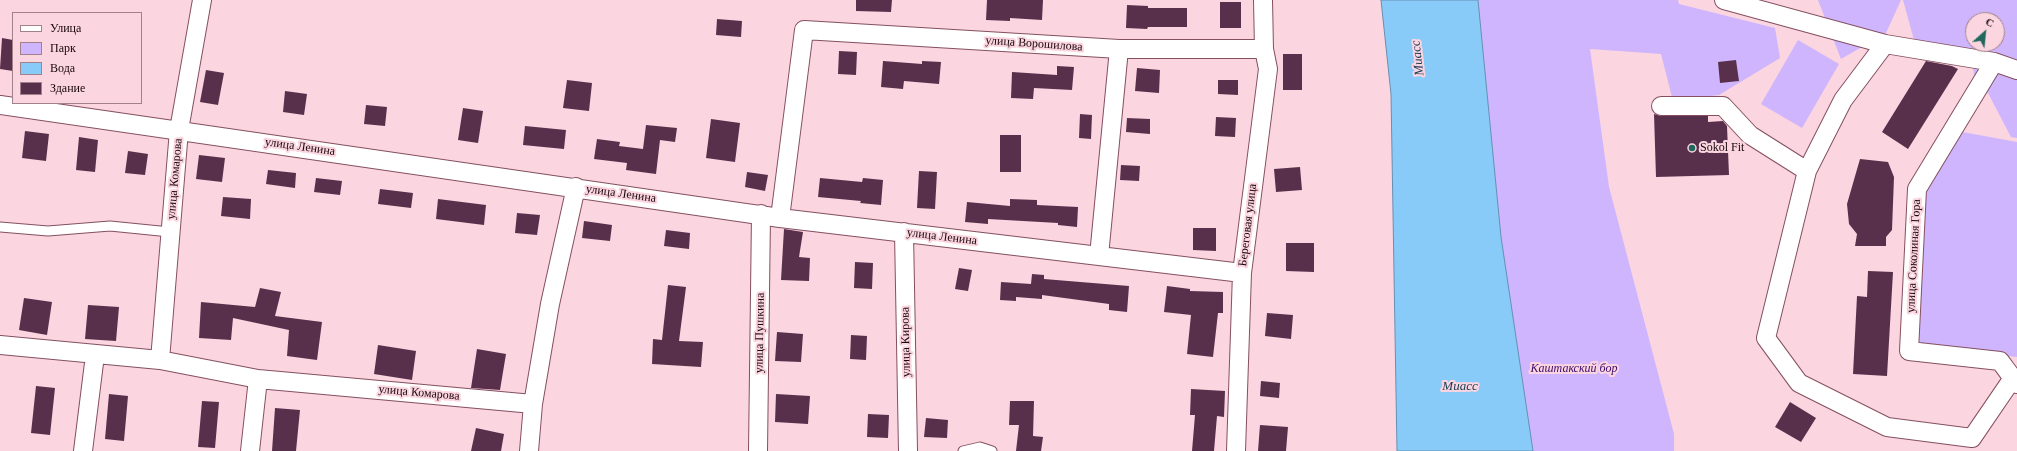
<!DOCTYPE html>
<html>
<head>
<meta charset="utf-8">
<style>
  body { margin:0 }
  #map { position:relative; width:2017px; height:451px; overflow:hidden; background:#fbd5e0; font-family:Georgia,serif }
  canvas { display:block }
  .legend { position:absolute; left:12px; top:12px; width:130px; height:92px; box-sizing:border-box; background:#fbd5e0; border:1px solid #a1828b; margin:0; padding:5px 7px; list-style:none; font-size:12px; color:#19060c }
  .legend li { display:flex; align-items:center; gap:8px; height:20px }
  .legend b { width:20px; border:1px solid #a1828b }
  .north { position:absolute; left:1965px; top:12px; width:40px; height:40px; box-sizing:border-box; background:#fbd5e0; border:1px solid #a1828b; border-radius:50%; rotate:27deg; font-size:11px; font-weight:700; line-height:16px; text-align:center; color:#19060c }
  .north::after { content:''; display:block; margin:auto; width:14px; height:18px; background:#21675c; clip-path:polygon(50% 0,100% 100%,50% 72%,0 100%) }
</style>
</head>
<body>
<div id="map">
<canvas width="2017" height="451"></canvas>
<ul class="legend">
<li><b style="height:5px;background:#fff"></b>Улица</li>
<li><b style="height:11px;background:#ceb5fd"></b>Парк</li>
<li><b style="height:11px;background:#88cbf9"></b>Вода</li>
<li><b style="height:11px;background:#59304c"></b>Здание</li>
</ul>
<div class="north">С</div>
</div>
<script>
const g = document.querySelector('canvas').getContext('2d');
g.lineJoin = 'round';
function fillPath(path, color) { g.fillStyle = color; g.fill(path, 'evenodd'); }
const toPath = rows => new Path2D(rows.map(r => 'M' + r).join(''));
function trace(path, color, width, dash) { g.strokeStyle = color; g.lineWidth = width; g.lineCap = dash ? 'butt' : 'round'; g.setLineDash(dash || []); g.stroke(path); }
function drawText(font, color, halo, rows, align = 'center') {
  g.font = font + ' Georgia,serif'; g.lineWidth = 4; g.setLineDash([]); g.textBaseline = 'middle'; g.strokeStyle = halo; g.fillStyle = color; for (const [text, x, y, turn = 0] of rows) {
    g.save(); g.translate(x, y); g.rotate((+turn || 0) * Math.PI / 180); g.textAlign = isNaN(turn) ? turn : align; if (halo) g.strokeText(text, 0, 0); g.fillText(text, 0, 0); g.restore();
  }
}
const green = toPath([
  [1478,0,1678,0,1679,4,1775,28,1780,58,1719,95,1673,101,1661,54,1590,49,1609,187,1674,434,1674,451,1497,451],
  [1818,0,1901,0,1886,33,1841,59],
  [1903,0,2017,0,2017,138,2011,137,1988,93,1975,85,1971,49,1914,40],
  [1973,20,1997,20,1997,44,1973,44],
  [1798,40,1839,64,1802,128,1761,104],
  [1957,131,2017,142,2017,357,1913,346,1921,190]
]);
const water = toPath([
  [1381,0,1478,0,1501,237,1533,451,1397,451,1391,94,1381,0]
]);
const building = toPath([
  [856,0,892,0,891,12,856,11],
  [987,0,1043,0,1042,20,1010,18,1010,21,986,20],
  [1220,2,1241,2,1241,28,1220,28],
  [1127,5,1148,6,1148,8,1187,8,1187,27,1148,27,1147,29,1126,28],
  [717,19,742,21,741,37,716,35],
  [2,38,13,40,13,71,0,69],
  [839,51,857,52,856,75,838,74],
  [1283,54,1302,54,1302,90,1283,90],
  [1736,60,1739,81,1720,83,1718,62],
  [883,61,922,64,922,61,941,62,939,84,904,81,903,89,881,87],
  [1926,61,1952,66,1958,69,1908,149,1882,132],
  [1057,66,1074,67,1072,90,1034,88,1033,99,1011,98,1012,72,1057,75],
  [1137,68,1160,70,1159,93,1135,91],
  [206,70,224,73,218,105,200,102],
  [567,80,592,83,589,111,563,108],
  [1218,80,1238,80,1238,95,1218,94],
  [285,91,307,94,304,115,283,112],
  [366,105,387,107,385,126,364,124],
  [463,108,483,111,478,143,458,140],
  [1080,114,1092,115,1091,139,1079,138],
  [1654,114,1661,116,1708,116,1708,122,1723,121,1727,126,1729,175,1656,177],
  [1216,117,1236,118,1235,137,1215,136],
  [1127,118,1150,119,1150,134,1126,132],
  [711,119,740,123,735,162,706,158],
  [646,125,677,128,675,142,660,140,656,174,626,170,627,163,594,159,597,139,620,142,619,146,643,149],
  [525,126,566,130,564,149,523,145],
  [25,131,49,134,46,161,22,158],
  [1000,135,1021,135,1021,172,1000,172],
  [79,137,98,140,95,172,76,170],
  [128,151,148,154,145,175,125,173],
  [199,155,225,158,222,182,196,179],
  [1860,159,1888,162,1894,177,1892,230,1886,237,1886,246,1855,246,1857,234,1849,224,1847,204],
  [1121,165,1140,166,1139,181,1120,180],
  [1300,167,1302,190,1276,192,1274,169],
  [268,170,296,173,295,188,266,184],
  [919,171,937,172,935,209,917,208],
  [747,172,768,175,765,191,745,187],
  [316,178,342,181,340,195,314,192],
  [820,178,862,182,863,178,883,180,881,205,860,203,861,201,818,197],
  [380,189,413,193,411,208,378,204],
  [223,197,251,199,250,219,221,216],
  [438,199,486,205,484,225,436,219],
  [1010,199,1037,200,1037,205,1078,207,1077,227,1058,225,1058,223,988,219,988,224,965,222,967,202,1010,206],
  [517,213,540,215,537,235,515,233],
  [584,221,612,225,610,241,582,238],
  [1193,228,1216,228,1216,251,1193,250],
  [784,229,803,232,799,257,810,258,809,281,781,280],
  [666,230,690,233,689,249,664,246],
  [1286,243,1314,243,1314,272,1286,271],
  [855,262,873,263,872,289,854,288],
  [959,268,972,270,968,291,955,289],
  [1868,271,1893,272,1887,376,1853,374,1857,296,1867,297],
  [1032,274,1044,275,1044,279,1129,286,1127,312,1109,310,1109,304,1042,295,1042,299,1016,297,1016,301,1000,300,1001,282,1031,284],
  [668,285,686,287,679,341,703,342,701,367,652,364,653,339,662,340],
  [1167,286,1190,289,1190,291,1223,292,1223,313,1218,313,1213,357,1187,354,1191,315,1164,312],
  [260,288,281,292,275,316,322,322,317,360,287,356,289,330,233,318,231,340,199,338,201,302,255,307],
  [24,298,52,302,47,335,19,330],
  [88,305,119,307,116,341,85,339],
  [1267,313,1293,315,1291,339,1265,336],
  [777,332,803,334,801,362,775,361],
  [851,335,867,336,866,360,850,359],
  [378,345,416,351,412,380,374,374],
  [477,349,506,354,500,390,471,388],
  [1261,381,1280,383,1279,398,1260,396],
  [36,386,55,388,50,435,31,433],
  [1191,389,1225,391,1224,417,1217,416,1214,451,1192,451,1195,415,1190,415],
  [109,394,128,396,124,441,105,439],
  [776,394,810,396,808,424,775,422],
  [202,401,219,402,215,448,198,447],
  [1010,401,1034,401,1033,436,1043,437,1041,451,1016,451,1019,425,1009,425],
  [1790,402,1816,418,1801,442,1775,427],
  [275,408,300,410,296,451,272,451],
  [868,414,889,415,888,438,867,437],
  [926,418,948,420,947,438,924,437],
  [1260,425,1288,427,1286,451,1258,451],
  [476,428,504,434,501,451,471,451]
]);
const service = toPath([
  [0,227,48,231,110,226,170,232],
  [963,451,980,447,992,451]
]);
const minor = toPath([
  [1724,0,1885,44,1994,62,2017,70],
  [1885,44,1843,100,1807,171,1766,338,1799,383,1887,427,1972,438,2013,378],
  [1994,62,1917,189,1909,351,2000,361,2017,384],
  [0,105,780,218,1242,273],
  [1661,106,1723,106,1750,135,1807,171],
  [780,218,804,30,1119,49,1264,49],
  [904,232,908,451],
  [1099,256,1119,49],
  [0,345,160,360,258,379,533,404],
  [160,360,179,130,202,0],
  [83,451,95,355],
  [250,451,258,379],
  [529,451,533,404,550,304,576,187],
  [758,451,761,214],
  [1236,451,1242,273,1268,69,1264,49,1263,0]
]);
const markers = [
  [1692,148,4,"#21675c"]
];
const streetNames = [
  ["улица Ворошилова",1034,44,4],
  ["улица Ленина",300,147,8],
  ["улица Комарова",175,179,-85],
  ["улица Ленина",621,194,8],
  ["Береговая улица",1248,225,-83],
  ["улица Ленина",942,237,7],
  ["улица Соколиная Гора",1914,256,-87],
  ["улица Пушкина",760,333,-89],
  ["улица Кирова",906,342,-91],
  ["улица Комарова",419,393,5]
];
const poiNames = [
  ["Sokol Fit",1700,148]
];
const parkNames = [
  ["Каштакский бор",1574,369]
];
const waterNames = [
  ["Миасс",1418,58,-97],
  ["Миасс",1460,387]
];
fillPath(green, '#ceb5fd');
fillPath(water, '#88cbf9');
trace(water, '#6790b2', 1);
fillPath(building, '#59304c');
trace(service, '#845060', 11);
trace(minor, '#845060', 20);
trace(service, '#fff', 9);
trace(minor, '#fff', 18);
for (const [x, y, r, color] of markers) { const dot = new Path2D(); dot.arc(x, y, r, 0, 2 * Math.PI); g.fillStyle = color; g.fill(dot); trace(dot, '#fbd5e0', 1.5); }
drawText('12px', '#19060c', '#fbd5e0', streetNames);
drawText('12px', '#19060c', '#fbd5e0', poiNames, 'left');
drawText('italic 12px', '#3b0a6a', '#fbd5e0', parkNames);
drawText('italic 13px', '#163b53', '#fbd5e0', waterNames);
</script>
</body>
</html>
